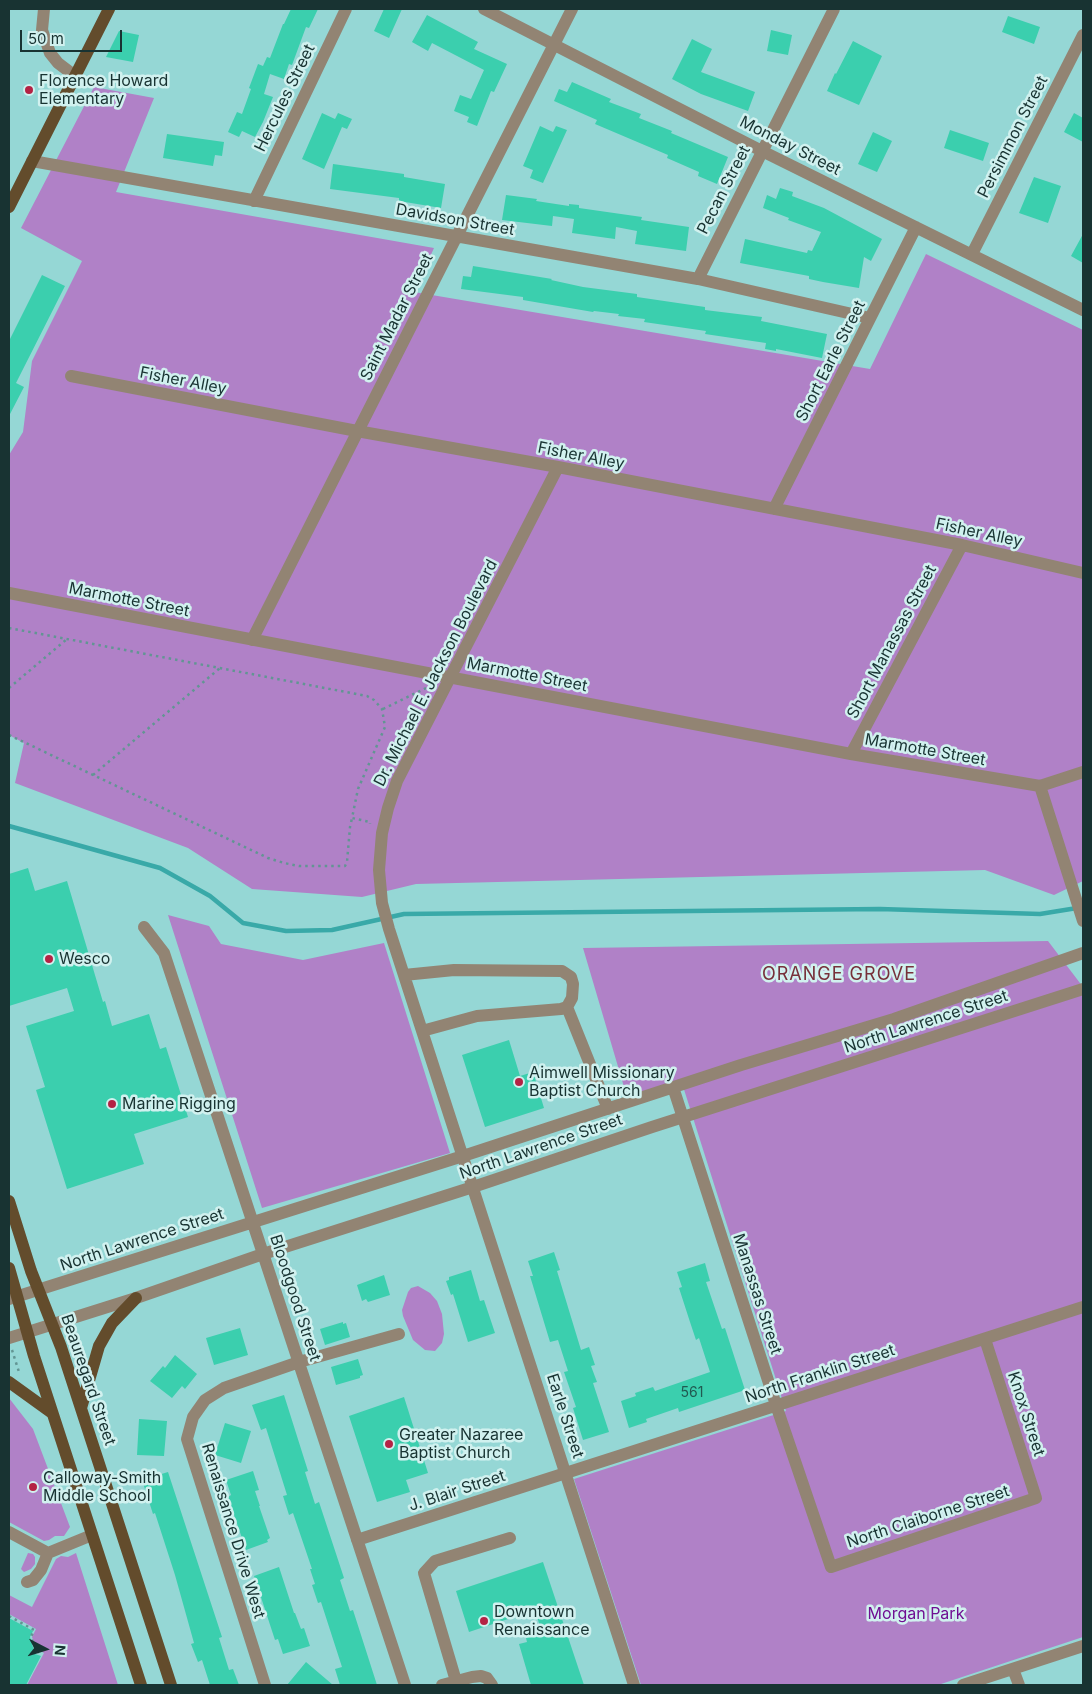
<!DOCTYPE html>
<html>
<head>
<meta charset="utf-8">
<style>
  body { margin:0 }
  #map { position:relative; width:1092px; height:1694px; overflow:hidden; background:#95d7d5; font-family:Inter,sans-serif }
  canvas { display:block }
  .frame { position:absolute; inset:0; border:10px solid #183332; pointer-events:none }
  .north { position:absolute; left:20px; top:1624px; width:50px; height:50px; -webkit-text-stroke:4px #d1f1ef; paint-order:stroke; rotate:95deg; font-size:14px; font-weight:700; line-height:20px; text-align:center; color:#183332 }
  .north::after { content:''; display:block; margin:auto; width:18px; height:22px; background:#183332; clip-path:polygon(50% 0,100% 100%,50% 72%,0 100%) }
  .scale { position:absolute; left:20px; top:30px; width:102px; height:22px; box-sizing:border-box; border:2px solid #183332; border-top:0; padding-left:6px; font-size:15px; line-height:18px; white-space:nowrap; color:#183332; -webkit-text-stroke:4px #d1f1ef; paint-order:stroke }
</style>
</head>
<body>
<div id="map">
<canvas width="1092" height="1694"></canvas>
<div class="frame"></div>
<div class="north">N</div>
<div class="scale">50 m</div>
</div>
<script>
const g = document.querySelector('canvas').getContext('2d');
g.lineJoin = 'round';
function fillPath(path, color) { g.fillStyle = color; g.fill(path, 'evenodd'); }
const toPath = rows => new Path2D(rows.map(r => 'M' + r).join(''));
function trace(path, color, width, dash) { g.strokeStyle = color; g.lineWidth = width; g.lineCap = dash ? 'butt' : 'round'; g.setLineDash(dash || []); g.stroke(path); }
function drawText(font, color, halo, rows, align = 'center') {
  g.font = font + ' Inter,sans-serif'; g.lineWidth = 5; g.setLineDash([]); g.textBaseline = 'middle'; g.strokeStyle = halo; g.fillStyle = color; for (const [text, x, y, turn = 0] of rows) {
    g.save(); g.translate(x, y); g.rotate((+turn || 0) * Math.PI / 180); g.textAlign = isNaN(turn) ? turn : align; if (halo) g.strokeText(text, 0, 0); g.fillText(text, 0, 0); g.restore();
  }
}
const green = toPath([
  [94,87,154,98,116,192,434,248,414,292,870,369,926,254,1083,330,1083,881,1054,895,985,870,416,884,362,897,252,889,188,848,15,783,24,743,9,735,9,455,23,432,32,361,82,261,21,228],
  [168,915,209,926,221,944,303,960,384,943,450,1153,262,1208],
  [1048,941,1083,987,1083,1637,938,1685,641,1685,574,1479,786,1411,681,1080,627,1097,583,948],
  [418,1286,430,1293,437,1301,442,1314,444,1334,442,1343,435,1351,425,1350,413,1340,403,1316,402,1310,408,1292,411,1288],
  [9,1398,33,1429,70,1527,64,1536,55,1536,49,1540,44,1541,9,1522],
  [28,1553,33,1554,35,1557,35,1564,31,1569,24,1572,21,1569],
  [76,1553,118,1685,27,1685,44,1653,36,1649,32,1637,36,1629,9,1614,9,1595,32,1607,56,1559,61,1556,68,1557]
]);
const stream = toPath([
  [9,826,160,868,210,896,243,923,286,931,332,930,404,914,880,909,1040,914,1077,908]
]);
const building = toPath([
  [291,9,318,9,309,28,306,27,292,65,289,64,284,79,270,74,264,94,273,97,263,122,255,137,242,131,239,137,228,132,237,112,242,114,251,89,249,88,258,64,263,66,267,57,270,58,283,24,284,24],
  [384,9,402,9,389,38,374,31],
  [427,15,478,42,474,49,507,64,494,92,491,91,477,126,467,122,469,117,454,111,460,95,471,99,484,70,432,43,428,51,412,42],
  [1008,16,1040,27,1034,44,1002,32],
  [771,30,792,35,788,55,767,51],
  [119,31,139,35,133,62,106,57],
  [692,39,712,49,701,72,755,92,748,111,701,94,672,79],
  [853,41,882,56,859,105,827,91,835,73,836,74],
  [572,82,611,99,609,102,641,114,639,118,672,131,671,133,728,157,717,184,698,176,699,172,667,158,668,155,595,124,597,120,554,101,559,89,567,92],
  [322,113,335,119,338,113,352,119,347,129,342,127,324,169,302,159],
  [1074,113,1083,118,1083,142,1064,132],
  [540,126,553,132,556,126,567,130,543,183,530,178,533,170,523,166],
  [950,130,989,143,983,161,944,148],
  [873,132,892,141,877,172,858,164],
  [167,134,224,142,222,156,215,155,213,166,163,158],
  [333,164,404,174,404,177,445,184,441,208,399,201,399,198,330,189],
  [1034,177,1061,186,1048,223,1019,213],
  [780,188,793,192,792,196,824,208,882,239,871,261,864,257,859,288,823,282,809,279,809,276,740,263,745,239,807,253,808,250,812,251,821,232,788,220,789,218,763,208,767,195,776,199],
  [506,195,537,199,536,201,569,206,569,204,579,205,579,208,642,217,641,220,689,227,686,251,635,244,637,231,616,227,615,239,572,233,574,219,553,216,552,226,502,220],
  [1083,234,1083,263,1071,256],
  [473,266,552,279,551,280,583,287,637,294,637,297,705,307,705,310,762,317,761,321,827,334,822,358,776,349,776,351,765,349,766,343,705,334,706,331,644,322,645,319,618,316,619,314,594,311,593,312,523,300,523,297,461,289,463,276,471,277],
  [42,275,65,286,16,383,24,387,9,416,9,341],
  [28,868,35,891,67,881,103,1002,105,1001,112,1026,149,1014,160,1049,166,1047,188,1117,134,1134,144,1164,67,1189,36,1090,45,1087,26,1026,74,1011,67,988,9,1006,9,874],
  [509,1040,520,1076,533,1072,544,1108,485,1127,462,1055],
  [554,1252,560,1270,557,1271,581,1350,589,1347,595,1365,591,1366,597,1382,593,1383,609,1432,583,1440,573,1408,576,1407,564,1372,568,1371,558,1340,550,1342,530,1276,533,1276,528,1261],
  [705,1263,710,1281,706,1282,722,1329,725,1328,745,1390,679,1412,678,1408,646,1419,647,1422,629,1428,621,1401,636,1396,635,1393,653,1387,655,1391,710,1372,699,1338,696,1340,690,1322,679,1288,682,1287,677,1272],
  [471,1270,480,1301,484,1300,495,1333,468,1342,453,1294,451,1295,446,1281,449,1280,449,1277],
  [384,1275,390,1295,368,1302,366,1299,362,1301,357,1285],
  [343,1322,343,1324,346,1323,350,1337,325,1345,320,1329],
  [240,1328,248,1355,214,1365,206,1338],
  [175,1355,197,1374,185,1389,182,1386,172,1398,150,1381,163,1366,165,1368],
  [358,1359,363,1375,360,1376,360,1378,336,1385,331,1367],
  [284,1395,308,1471,305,1472,315,1504,319,1502,344,1578,340,1580,350,1611,353,1610,377,1685,340,1685,335,1669,342,1667,321,1602,318,1603,312,1585,315,1584,310,1569,312,1569,293,1513,289,1515,283,1496,287,1495,266,1428,261,1430,252,1405],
  [404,1397,428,1473,406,1480,410,1492,377,1502,349,1416],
  [139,1419,167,1421,164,1456,137,1455],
  [225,1423,251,1431,241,1463,215,1455],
  [253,1471,259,1490,255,1491,260,1506,259,1506,270,1538,267,1540,268,1542,246,1550,228,1497,231,1495,226,1480],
  [168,1472,222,1637,219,1638,229,1670,233,1669,239,1685,210,1685,202,1660,198,1662,191,1644,194,1643,175,1575,155,1513,153,1514,142,1480],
  [543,1562,584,1685,531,1685,519,1644,527,1642,526,1638,542,1633,535,1610,469,1632,456,1591],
  [279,1567,294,1613,295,1613,301,1629,304,1628,310,1646,283,1654,278,1639,275,1640,254,1576],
  [9,1618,33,1631,30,1637,35,1654,41,1656,26,1685,9,1685],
  [306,1662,333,1685,287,1685]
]);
const path = toPath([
  [9,628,367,696,374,700,382,709,385,727,358,789,352,818,370,822,370,824],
  [9,688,67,639],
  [383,709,426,688],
  [9,735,268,858,284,863,299,866,345,866,347,862,350,827,352,818],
  [93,775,220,668],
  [75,1331,82,1354],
  [12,1350,19,1372],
  [9,1616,34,1630,31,1637,36,1651,42,1654]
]);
const minor = toPath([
  [44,9,42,30,50,53,58,63,75,76],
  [484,9,762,151,1083,310],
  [32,161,698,279,870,318],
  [254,201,346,9],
  [972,254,1083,35],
  [698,279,834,9],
  [71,376,357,431,558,467,962,545,1083,573],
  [558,467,397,781,388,808,382,833,379,870,382,903,389,929,634,1685],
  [774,509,916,227],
  [9,593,851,754,1040,786,1083,772],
  [252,640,572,9],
  [851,754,962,545],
  [1040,786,1083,921],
  [144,927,164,953,405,1685],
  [404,975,454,970,562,971,571,977,573,984,572,998,567,1007,561,1009,477,1016,422,1031],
  [567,1007,608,1109],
  [673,1087,776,1405,831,1567,1036,1498,985,1339],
  [9,1299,463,1156,741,1065,894,1019,1083,953],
  [9,1338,136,1298,263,1254,473,1187,652,1127,1083,989],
  [9,1532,48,1553,92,1535],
  [357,1540,1083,1307],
  [27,1582,33,1580,41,1570,48,1553],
  [1013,1669,1019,1685],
  [456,1681,424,1573,435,1561,510,1538],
  [265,1685,187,1439,193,1417,205,1400,224,1388,299,1362,399,1334],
  [442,1685,472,1677,481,1676,487,1678,492,1685],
  [963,1685,1083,1646]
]);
const major = toPath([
  [9,207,109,9],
  [9,1201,31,1271,61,1347,171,1685],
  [9,1268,34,1356,141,1685],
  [9,1382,52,1413],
  [81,1408,99,1346,112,1323,136,1298]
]);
const markers = [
  [29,90,5,"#b42244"],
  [49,959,5,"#b42244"],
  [519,1082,5,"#b42244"],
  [112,1104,5,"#b42244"],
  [389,1444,5,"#b42244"],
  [33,1487,5,"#b42244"],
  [484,1621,5,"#b42244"]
];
const numberNames = [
  ["561",692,1393]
];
const poiNames = [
  ["Florence Howard",39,81],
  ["Elementary",39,99],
  ["Wesco",59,959],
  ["Aimwell Missionary",529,1073],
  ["Baptist Church",529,1091],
  ["Marine Rigging",122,1104],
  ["Greater Nazaree",399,1435],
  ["Baptist Church",399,1453],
  ["Calloway-Smith",43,1478],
  ["Middle School",43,1496],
  ["Downtown",494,1612],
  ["Renaissance",494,1630]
];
const streetNames = [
  ["Hercules Street",285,98,-64],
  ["Persimmon Street",1013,137,-63],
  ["Monday Street",790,146,27],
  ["Pecan Street",724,190,-63],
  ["Davidson Street",455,220,10],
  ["Saint Madar Street",397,317,-63],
  ["Short Earle Street",831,361,-63],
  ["Fisher Alley",183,381,11],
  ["Fisher Alley",581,456,11],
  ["Fisher Alley",979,533,12],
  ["Marmotte Street",129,600,11],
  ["Short Manassas Street",892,642,-62],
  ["Dr. Michael E. Jackson Boulevard",436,673,-63],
  ["Marmotte Street",527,675,11],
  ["Marmotte Street",925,750,10],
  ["North Lawrence Street",926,1022,-18],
  ["North Lawrence Street",541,1147,-19],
  ["North Lawrence Street",142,1240,-18],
  ["Manassas Street",757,1294,72],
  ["Bloodgood Street",295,1298,72],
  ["North Franklin Street",820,1374,-18],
  ["Beauregard Street",88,1380,71],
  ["Knox Street",1026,1414,72],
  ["Earle Street",565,1416,72],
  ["J. Blair Street",457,1491,-18],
  ["North Claiborne Street",928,1517,-18],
  ["Renaissance Drive West",233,1531,73]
];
const parkNames = [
  ["Morgan Park",916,1614]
];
const neighbourhoodNames = [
  ["ORANGE GROVE",839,975]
];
fillPath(green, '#b081c7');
trace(stream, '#39a9a8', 4.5);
fillPath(building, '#3bcfae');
trace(path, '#629593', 2.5, [2.5, 4]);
trace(minor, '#928473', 12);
trace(major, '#634c2c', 12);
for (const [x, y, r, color] of markers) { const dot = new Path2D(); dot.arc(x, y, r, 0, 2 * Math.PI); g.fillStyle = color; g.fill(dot); trace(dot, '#d1f1ef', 2); }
drawText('14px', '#215a51', null, numberNames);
drawText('16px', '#183332', '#d1f1ef', poiNames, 'left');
drawText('16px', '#183332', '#d1f1ef', streetNames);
drawText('16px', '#700f92', '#d1f1ef', parkNames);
g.letterSpacing = '1px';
drawText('18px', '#77303a', '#d1f1ef', neighbourhoodNames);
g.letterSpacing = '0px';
</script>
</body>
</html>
